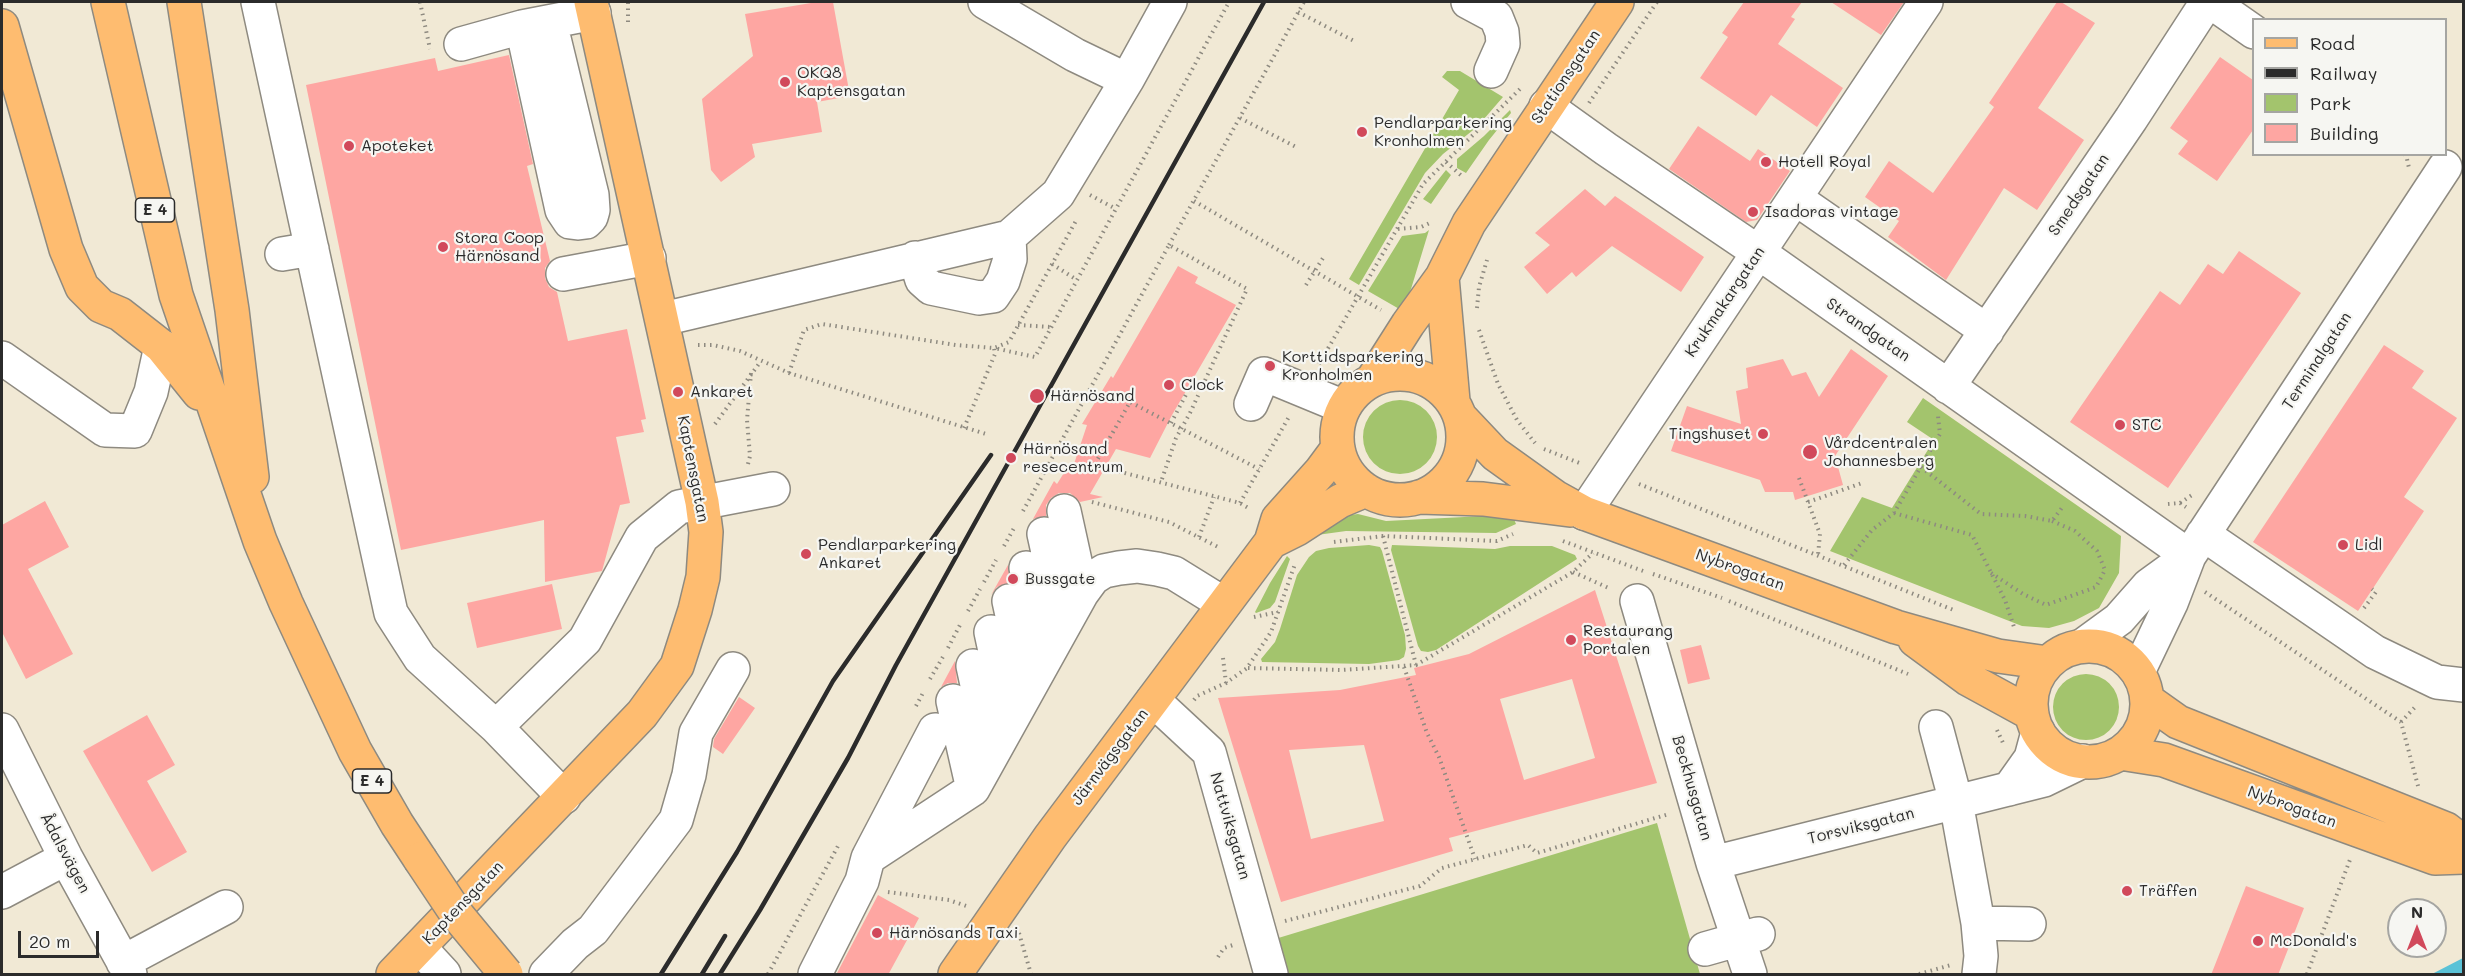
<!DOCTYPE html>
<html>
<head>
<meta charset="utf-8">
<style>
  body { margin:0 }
  #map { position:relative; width:2465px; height:976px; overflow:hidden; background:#f1e9d5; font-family:Mali,sans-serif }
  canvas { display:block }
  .frame { position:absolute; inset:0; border:3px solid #2b2b2b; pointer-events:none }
  .legend { position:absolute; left:2252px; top:18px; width:195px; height:138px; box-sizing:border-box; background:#f6f6f2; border:2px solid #a5a5a2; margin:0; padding:8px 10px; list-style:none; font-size:18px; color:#2b2b2b }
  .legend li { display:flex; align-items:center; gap:12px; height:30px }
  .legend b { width:30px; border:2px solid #a5a5a2 }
  .north { position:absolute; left:2387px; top:898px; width:60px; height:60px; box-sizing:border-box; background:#f6f6f2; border:2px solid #a5a5a2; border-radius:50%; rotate:0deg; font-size:16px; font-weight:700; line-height:24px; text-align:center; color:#2b2b2b }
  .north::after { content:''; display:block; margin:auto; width:21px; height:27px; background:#d1495b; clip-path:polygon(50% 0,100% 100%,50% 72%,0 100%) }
  .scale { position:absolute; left:18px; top:931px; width:81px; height:27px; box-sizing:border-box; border:3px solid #2b2b2b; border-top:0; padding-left:8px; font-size:18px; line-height:21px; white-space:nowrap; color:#2b2b2b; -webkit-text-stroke:4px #f6f6f2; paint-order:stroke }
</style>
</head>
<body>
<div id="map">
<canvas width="2465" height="976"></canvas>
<div class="frame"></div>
<ul class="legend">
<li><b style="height:8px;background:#febc70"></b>Road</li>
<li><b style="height:8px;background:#2b2b2b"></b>Railway</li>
<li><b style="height:16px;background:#a3c46d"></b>Park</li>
<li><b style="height:16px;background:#fea6a2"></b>Building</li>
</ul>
<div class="north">N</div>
<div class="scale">20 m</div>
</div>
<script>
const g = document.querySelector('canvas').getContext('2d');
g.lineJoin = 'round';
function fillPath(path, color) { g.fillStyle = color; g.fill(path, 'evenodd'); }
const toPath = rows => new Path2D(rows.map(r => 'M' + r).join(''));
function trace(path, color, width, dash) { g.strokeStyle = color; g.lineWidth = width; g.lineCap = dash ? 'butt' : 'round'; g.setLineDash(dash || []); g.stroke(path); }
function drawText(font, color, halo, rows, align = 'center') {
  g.font = font + ' Mali,sans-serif'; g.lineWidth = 4.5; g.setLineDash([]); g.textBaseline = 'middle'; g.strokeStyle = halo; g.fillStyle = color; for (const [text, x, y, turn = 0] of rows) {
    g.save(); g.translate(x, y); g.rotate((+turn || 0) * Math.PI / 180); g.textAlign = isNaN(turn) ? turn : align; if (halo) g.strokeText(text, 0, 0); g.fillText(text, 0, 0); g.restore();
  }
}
const green = toPath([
  [1447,71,1460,71,1503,97,1477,127,1443,154,1425,173,1359,285,1349,279,1459,90,1442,77],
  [1510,110,1511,113,1489,140,1466,173,1457,168,1457,159,1484,136],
  [1446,170,1451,175,1431,204,1423,199],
  [1429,230,1411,289,1401,310,1368,291,1402,236,1425,233],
  [1923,398,2121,536,2119,573,2099,608,2074,621,2049,628,2022,626,1830,551,1862,497,1892,508,1934,440,1907,422],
  '1363 437a37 37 0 1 1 74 0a37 37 0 1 1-74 0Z',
  [1358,514,1386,521,1484,516,1513,517,1516,524,1496,533,1346,531,1317,535,1341,516],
  [1369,545,1380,547,1382,551,1405,635,1406,649,1404,657,1399,660,1369,664,1262,662,1261,659,1275,642,1280,629,1297,575,1309,557,1316,551,1329,548],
  [1392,545,1495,549,1510,546,1552,546,1575,555,1577,559,1436,650,1428,652,1421,651,1418,646,1391,550],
  [1287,556,1290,559,1275,602,1270,608,1256,613,1255,612,1270,583],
  '2053 707a33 33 0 1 1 66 0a33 33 0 1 1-66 0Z',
  [1657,823,1700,974,1285,974,1275,939]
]);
const water = toPath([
  [2463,958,2463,974,2432,974]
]);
const building = toPath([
  [817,2,833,2,850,96,817,102,822,132,752,144,755,157,721,182,711,170,702,99,753,56,745,14],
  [1744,2,1802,2,1791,17,1795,19,1778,44,1843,88,1817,127,1771,95,1756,116,1700,78,1728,37,1722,33],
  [1831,2,1904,2,1881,35],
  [2057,2,2061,2,2095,23,2038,108,2084,140,2037,210,2004,188,1946,280,1888,237,1899,221,1865,197,1889,161,1933,193,1994,107,1989,103],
  [509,55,533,164,527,166,550,261,545,268,545,278,549,287,557,292,568,341,627,329,646,419,641,420,644,432,616,437,630,503,620,505,602,571,545,582,544,520,401,550,306,85,435,58,438,71],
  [2220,57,2253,80,2253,130,2217,181,2178,154,2188,141,2170,128],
  [1698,126,1750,161,1758,149,1790,171,1757,220,1746,222,1669,169],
  [1585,189,1605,206,1615,196,1704,257,1681,292,1612,246,1576,277,1572,272,1547,294,1524,267,1550,245,1535,233],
  [2239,251,2301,293,2168,488,2070,422,2160,291,2180,305,2208,264,2223,274],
  [1178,266,1198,277,1195,283,1236,305,1172,415,1150,458,1116,449,1090,494,1103,497,1080,502,1070,493,1059,493,1051,498,1046,505,1046,516,1033,519,1054,481,1057,484,1067,468,1072,470,1087,425,1082,424,1111,376,1113,378],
  [2384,345,2424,371,2412,388,2457,418,2404,497,2424,511,2358,611,2253,542],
  [1851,349,1888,376,1835,456,1843,485,1795,500,1793,492,1765,492,1760,480,1671,451,1687,406,1741,424,1736,391,1748,388,1746,368,1783,359,1792,376,1806,372,1819,397],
  [45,501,69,547,28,569,73,654,26,679,2,632,2,525],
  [1008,565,1010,583,997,587,991,595],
  [552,584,562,629,477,648,467,603],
  [1595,590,1657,783,1449,838,1453,851,1281,902,1218,698,1340,690,1416,675,1414,668,1469,654],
  [1572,679,1595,758,1524,780,1500,699],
  [1364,745,1384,821,1311,839,1289,750],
  [1701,645,1710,679,1688,684,1680,650],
  [955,661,957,683,948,683,941,687],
  [739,697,755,708,723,754,713,747,714,739],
  [147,715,175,765,147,781,187,852,152,872,83,751],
  [2246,886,2304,908,2278,975,2211,975],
  [878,895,919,918,888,975,836,975]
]);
const path = toPath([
  [420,2,430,49],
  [1298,12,1356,42],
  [628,22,628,2],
  [1589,103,1657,2],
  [1240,118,1296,147],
  [2404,154,2407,159,2409,168],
  [1446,162,1463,177],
  [1090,195,1116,209],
  [1194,201,1381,310],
  [1398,229,1421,227,1432,222],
  [1169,245,1304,2],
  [1052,264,1077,280],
  [1306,285,1323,258],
  [1477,308,1479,287,1487,260],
  [1018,325,1051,327],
  [1479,330,1498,384,1517,420,1535,443],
  [698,345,713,345,740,351,789,373,986,434],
  [1319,364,1423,184,1520,89],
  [789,373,804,330,822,324,956,345,994,348,1009,342,1077,219],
  [1171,423,1190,387,1202,388],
  [715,424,761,361],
  [964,428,995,354,994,348,1035,357,1229,2],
  [1544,449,1582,464],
  [748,464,750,456,747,420,751,373],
  [1095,464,1130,402,1259,469],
  [1921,467,1981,514,2025,516,2052,521,2064,505],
  [1113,470,1240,503,1250,509],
  [1799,478,1820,534,1818,555],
  [1639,484,1956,611],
  [1092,502,1169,522,1218,547],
  [1808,502,1862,483],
  [1240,503,1290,415],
  [2180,503,2192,495],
  [2168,504,2180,503,2186,507],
  [1023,511,1169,245,1247,289,1190,413,1176,438,1161,482],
  [1894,513,1972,535,2005,600,2015,630],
  [1383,536,1416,665],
  [1199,537,1214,497],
  [1563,541,1643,571],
  [1334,542,1383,536,1497,541,1513,534],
  [1004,546,1014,528],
  [1844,565,1872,530,1894,513,1940,434,1938,416],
  [1573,572,1611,589],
  [1991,573,2023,594,2046,605,2096,587,2105,570,2097,551,2075,531,2052,521],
  [1653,574,1722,598],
  [984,582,996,560],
  [2205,592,2401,722,2418,786],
  [1729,601,1908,674],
  [2364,608,2376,592,2372,589],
  [968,611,980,589],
  [1254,617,1278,612],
  [948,648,961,623],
  [1223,658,1226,683],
  [1404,667,1427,733,1439,757,1475,859],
  [1248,668,1342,670,1416,665,1573,572,1593,553],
  [930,679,944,655],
  [1194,700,1197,696,1226,683,1247,668,1271,632,1295,564],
  [916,706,924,691],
  [2401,722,2417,705],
  [1997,730,2004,745],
  [888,892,949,900,966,906],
  [1285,921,1420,886,1442,868,1528,845,1537,853,1669,814],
  [1019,933,1031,974],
  [1218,957,1224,948,1233,945],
  [768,974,838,846],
  [1919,974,1951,965],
  [2307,974,2351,857]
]);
const minor = toPath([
  [258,2,391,613,420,658,496,727,564,797],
  [985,2,1075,55,1127,80],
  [1468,2,1496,17,1502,32,1503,44,1491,71],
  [2211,2,2254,32],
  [522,27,562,210,570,222,578,223,586,222,591,217,593,210,592,195,550,22],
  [461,44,522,27,594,13],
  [1546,106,1606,149,1758,252,2189,556],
  [1795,198,1987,331],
  [282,254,312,249],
  [915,258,922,280,931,288,979,298,993,296,1003,281,1010,259,1009,237],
  [563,274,649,258],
  [663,319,1009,237,1058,194,1127,80,1170,2],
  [2,358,105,430,135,431,151,392,161,346],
  [1948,387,2131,119,2207,2],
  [1251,404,1264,374,1344,407],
  [1064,511,1082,593],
  [1584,513,1926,2],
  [1044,534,1064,625],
  [2203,534,2375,652,2437,682,2464,685],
  [1026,568,1046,657],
  [1009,601,1028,689],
  [1637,601,1713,863,1750,974],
  [991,632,1010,721],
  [2082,646,2119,619,2149,585,2189,556],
  [973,666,992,754],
  [2138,672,2171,603,2189,556,2445,167],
  [1153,700,1209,752,1271,974],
  [953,701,973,789],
  [496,727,585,640,642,537,679,507,773,489],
  [1936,727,1956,802,1978,923,1981,956,1979,974],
  [2,730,66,858,130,974],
  [2009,789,2031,758,2038,732],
  [869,856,935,730],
  [1713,863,2044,780,2083,761],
  [2,892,66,858],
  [1978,923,2029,924],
  [420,948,444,974],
  [1705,949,1758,934],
  [123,962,226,907],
  [546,974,575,944,593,930,676,820,689,775,696,733,733,669],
  [815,974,862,881,868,858,973,789,1082,593,1093,578,1104,571,1119,568,1137,566,1157,569,1174,573,1224,604]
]);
const major = toPath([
  [1442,277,1453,401],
  '1337 437a63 63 0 1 1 126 0a63 63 0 1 1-126 0Z',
  [1373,379,1408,324,1442,277,1469,223,1617,2],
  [1461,418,1495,454,1555,497,1584,513,1896,627,1998,656,2048,663],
  [1419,497,1483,499,1570,510],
  [1271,542,1297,529,1340,501,1366,490],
  [1915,640,1968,679,2032,714],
  '2031 704a58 58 0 1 1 116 0a58 58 0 1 1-116 0Z',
  [2147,700,2178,722,2446,829,2464,843],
  [2120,753,2164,760,2435,858,2464,857],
  [393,974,642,714,677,666,695,610,703,577,706,532,702,502,591,2],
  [955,974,1050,837,1271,542,1278,519,1321,471,1338,448]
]);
const highway = toPath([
  [108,2,176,295,260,541,286,603,355,751,397,824,420,859],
  [184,2,232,310,252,477],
  [2,26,66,249,82,287,101,306,120,314,161,346,199,393]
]);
const rail = toPath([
  [661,974,737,852,833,681,991,455],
  [702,974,725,936],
  [720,974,760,910,848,758,896,665,1264,2]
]);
const highwayBridge = toPath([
  [420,859,458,916,506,974]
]);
const markers = [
  [785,82,6,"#d1495b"],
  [1362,132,6,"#d1495b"],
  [349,146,6,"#d1495b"],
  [1766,162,6,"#d1495b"],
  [1753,212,6,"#d1495b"],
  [443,247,6,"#d1495b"],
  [1270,366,6,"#d1495b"],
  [1169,385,6,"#d1495b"],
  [678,392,6,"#d1495b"],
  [1037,396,8,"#d1495b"],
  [2120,425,6,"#d1495b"],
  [1763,434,6,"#d1495b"],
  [1810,452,8,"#d1495b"],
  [1011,458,6,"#d1495b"],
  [2343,545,6,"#d1495b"],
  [806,554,6,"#d1495b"],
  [1013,579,6,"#d1495b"],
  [1571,640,6,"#d1495b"],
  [2127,891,6,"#d1495b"],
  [877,933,6,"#d1495b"],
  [2258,941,6,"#d1495b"]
];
const shields = [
  [155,210,39],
  [372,781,39]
];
const shieldNames = [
  ["E 4",155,210],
  ["E 4",372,781]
];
const poiNames = [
  ["OKQ8",797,73],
  ["Kaptensgatan",797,91],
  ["Pendlarparkering",1374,123],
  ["Kronholmen",1374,141],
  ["Apoteket",361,146],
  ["Hotell Royal",1778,162],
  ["Isadoras vintage",1765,212],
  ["Stora Coop",455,238],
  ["Härnösand",455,256],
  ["Korttidsparkering",1282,357],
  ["Kronholmen",1282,375],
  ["Clock",1181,385],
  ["Ankaret",690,392],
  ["Härnösand",1050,396],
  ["STC",2132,425],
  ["Tingshuset",1751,434,"right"],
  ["Vårdcentralen",1824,443],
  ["Johannesberg",1824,461],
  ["Härnösand",1023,449],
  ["resecentrum",1023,467],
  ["Pendlarparkering",818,545],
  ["Ankaret",818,563],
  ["Lidl",2355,545],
  ["Bussgate",1025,579],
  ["Restaurang",1583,631],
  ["Portalen",1583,649],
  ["Träffen",2139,891],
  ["Härnösands Taxi",889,933],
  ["McDonald's",2270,941]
];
const streetNames = [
  ["Stationsgatan",1566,77,-56],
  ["Smedsgatan",2079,195,-56],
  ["Krukmakargatan",1725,302,-56],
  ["Strandgatan",1868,330,35],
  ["Terminalgatan",2317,361,-57],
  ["Kaptensgatan",693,469,79],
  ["Nybrogatan",1740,570,20],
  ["Järnvägsgatan",1110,757,-53],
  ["Beckhusgatan",1692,788,74],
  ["Nybrogatan",2292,807,20],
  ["Nattviksgatan",1230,826,74],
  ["Torsviksgatan",1861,826,-14],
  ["Ådalsvägen",65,853,62],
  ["Kaptensgatan",463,903,-46]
];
fillPath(green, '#a3c46d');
fillPath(water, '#5ac2d7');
fillPath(building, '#fea6a2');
trace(minor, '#8e8a80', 36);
trace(major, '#8e8a80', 36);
trace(highway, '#8e8a80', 36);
trace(path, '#8e8a80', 4, [1.5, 4.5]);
trace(minor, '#fff', 33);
trace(major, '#febc70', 33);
trace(highway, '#febc70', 33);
trace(rail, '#2b2b2b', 4.5);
trace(highwayBridge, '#8e8a80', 36, []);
trace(highwayBridge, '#febc70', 33);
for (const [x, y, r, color] of markers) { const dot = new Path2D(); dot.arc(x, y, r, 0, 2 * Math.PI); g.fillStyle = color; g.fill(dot); trace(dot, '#f6f6f2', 2); }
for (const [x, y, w] of shields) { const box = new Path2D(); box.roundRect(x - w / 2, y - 12, w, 24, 4.5); g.fillStyle = '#f6f6f2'; g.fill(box); trace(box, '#2b2b2b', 1.5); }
drawText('bold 15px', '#2b2b2b', null, shieldNames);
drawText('16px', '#2b2b2b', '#f6f6f2', poiNames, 'left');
drawText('16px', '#2b2b2b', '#f6f6f2', streetNames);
</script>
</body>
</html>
